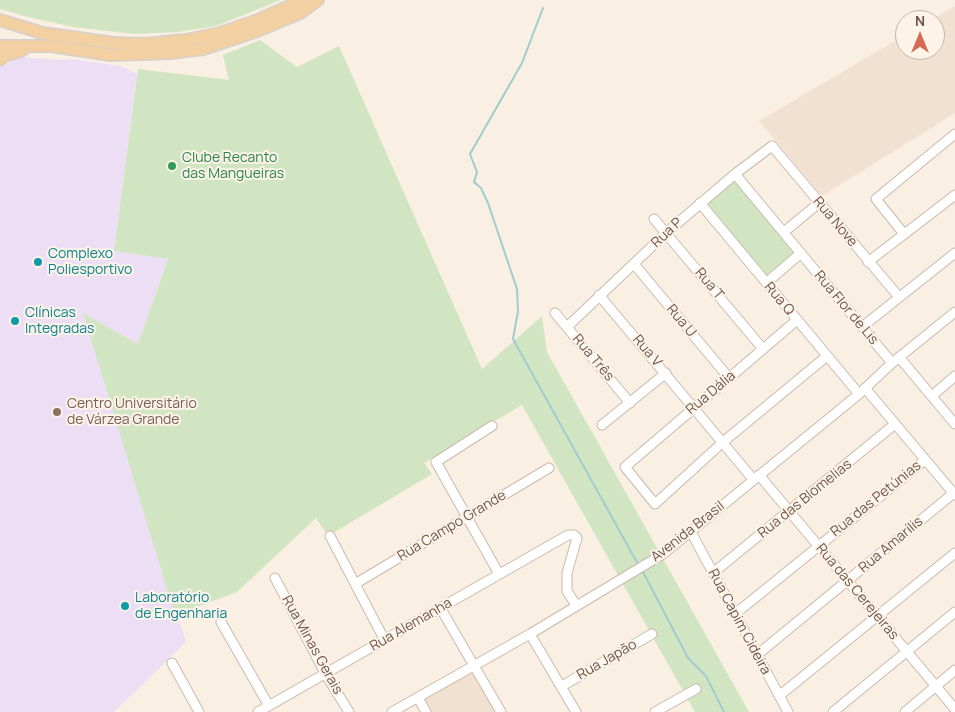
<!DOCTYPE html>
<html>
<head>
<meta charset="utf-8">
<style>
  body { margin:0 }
  #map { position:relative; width:955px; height:712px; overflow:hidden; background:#f9efe2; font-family:Manrope,sans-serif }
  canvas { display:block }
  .north { position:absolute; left:895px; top:10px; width:50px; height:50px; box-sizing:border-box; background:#fdf3e8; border:1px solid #c4b4a9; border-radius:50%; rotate:0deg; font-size:14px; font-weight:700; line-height:20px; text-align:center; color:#6e564b }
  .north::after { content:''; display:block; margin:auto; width:18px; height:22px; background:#d86a53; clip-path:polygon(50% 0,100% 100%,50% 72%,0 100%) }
</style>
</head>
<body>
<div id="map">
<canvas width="955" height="712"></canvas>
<div class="north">N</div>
</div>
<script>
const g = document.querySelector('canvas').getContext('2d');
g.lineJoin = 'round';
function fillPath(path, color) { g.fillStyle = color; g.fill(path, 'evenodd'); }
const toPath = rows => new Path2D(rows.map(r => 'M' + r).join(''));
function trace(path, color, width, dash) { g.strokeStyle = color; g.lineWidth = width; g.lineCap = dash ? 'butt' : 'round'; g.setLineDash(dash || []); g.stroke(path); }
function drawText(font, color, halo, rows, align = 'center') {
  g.font = font + ' Manrope,sans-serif'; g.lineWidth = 4; g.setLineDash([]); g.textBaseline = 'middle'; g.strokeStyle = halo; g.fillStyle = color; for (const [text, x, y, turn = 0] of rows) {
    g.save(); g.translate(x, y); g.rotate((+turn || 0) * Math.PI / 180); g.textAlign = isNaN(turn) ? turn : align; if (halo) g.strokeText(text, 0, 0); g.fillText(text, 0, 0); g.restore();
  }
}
const residential = toPath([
  [955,6,955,113,822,196,759,121,905,35,905,50,935,50,935,20,931,20],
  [471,670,495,712,429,712,421,698]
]);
const education = toPath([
  [20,57,58,60,70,59,121,66,137,74,114,251,168,259,138,344,83,313,186,642,114,712,0,712,0,68]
]);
const green = toPath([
  [0,0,281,0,216,26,178,32,133,34,73,27,24,16,0,9],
  [260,40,297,67,339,46,482,369,542,316,547,352,749,712,695,712,522,405,424,463,432,474,328,536,316,518,237,592,175,615,83,313,138,344,168,259,114,251,138,69,229,80,223,55],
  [733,177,798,254,767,280,702,203]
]);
const stream = toPath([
  [543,8,522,63,470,154,477,172,474,182,481,188,488,203,517,289,518,311,513,339,639,566],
  [642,570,688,658,706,676,724,712]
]);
const minor = toPath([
  [735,174,892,363],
  [700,203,859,394],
  [654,219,763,349],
  [784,232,819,203],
  [904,234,876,199,955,134],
  [868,262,955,195],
  [634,264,729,378],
  [766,283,801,253],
  [599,295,753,479],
  [555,313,630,403],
  [797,320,625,467,655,504,723,442,827,356],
  [567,327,666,233,735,174,772,146,899,297],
  [862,327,955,253],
  [899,357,955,424],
  [865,388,955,495],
  [932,396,955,376],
  [602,425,666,373],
  [492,426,436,462,499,574],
  [759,475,955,709],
  [691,532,788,712],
  [330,536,384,639],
  [713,573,895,424],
  [275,578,326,675,349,712],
  [355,584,549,468],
  [441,609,501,712],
  [735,614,925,460],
  [221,622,269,706],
  [530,634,576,712],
  [757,655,955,492],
  [172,663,199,712],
  [562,686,652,634],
  [779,696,955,553],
  [418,698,426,712],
  [258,712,568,535,574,535,577,538,567,573,567,591,576,605],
  [392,712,530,634,663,554,859,394,892,363,955,312],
  [655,712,696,689],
  [833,712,955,612],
  [905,712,955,670]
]);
const major = toPath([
  [0,20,42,33,114,43,145,44,186,40,220,33,258,20,303,0],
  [0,46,51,46,111,55,170,53,203,49,257,31,300,13,318,0],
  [0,60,4,56,23,50]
]);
const markers = [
  [172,166,5,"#2e9e5b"],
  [38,262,5,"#0f9aa8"],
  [15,321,5,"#0f9aa8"],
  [57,412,5,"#8d6e63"],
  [125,606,5,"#0f9aa8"]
];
const leisureNames = [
  ["Clube Recanto",182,158],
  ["das Mangueiras",182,174]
];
const streetNames = [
  ["Rua Nove",835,222,50],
  ["Rua P",667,233,-43],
  ["Rua T",709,284,50],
  ["Rua Q",779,299,50],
  ["Rua Flor de Lis",846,308,50],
  ["Rua U",681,321,50],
  ["Rua V",647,351,50],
  ["Rua Três",593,358,50],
  ["Rua Dália",711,393,-40],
  ["Rua das Blomelias",805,499,-39],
  ["Rua das Petúnias",876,499,-39],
  ["Rua Campo Grande",452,526,-31],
  ["Avenida Brasil",688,532,-38],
  ["Rua Amarílis",891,545,-40],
  ["Rua das Cerejeiras",857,592,50],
  ["Rua Capim Cideira",739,622,62],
  ["Rua Alemanha",411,625,-30],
  ["Rua Minas Gerais",312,645,61],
  ["Rua Japão",607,660,-30]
];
const cultureNames = [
  ["Complexo",48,254],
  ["Poliesportivo",48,270],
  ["Clínicas",25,313],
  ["Integradas",25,329],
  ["Laboratório",135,598],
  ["de Engenharia",135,614]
];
const educationNames = [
  ["Centro Universitário",67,404],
  ["de Várzea Grande",67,420]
];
fillPath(residential, '#f0e1d1');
fillPath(education, '#ecdff5');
fillPath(green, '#d2e5c3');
trace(stream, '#a0ccd1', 2);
trace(minor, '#cbb9ad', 11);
trace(major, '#d6d0cd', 14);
trace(minor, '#fff', 9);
trace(major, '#f2d0a1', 11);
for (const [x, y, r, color] of markers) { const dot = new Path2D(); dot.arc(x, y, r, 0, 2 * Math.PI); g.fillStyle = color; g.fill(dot); trace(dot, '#fdf3e8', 2); }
drawText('14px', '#27864d', '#fdf3e8', leisureNames, 'left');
drawText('14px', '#6e564b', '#fdf3e8', streetNames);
drawText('14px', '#0d838f', '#fdf3e8', cultureNames, 'left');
drawText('14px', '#785e54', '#fdf3e8', educationNames, 'left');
</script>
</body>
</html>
